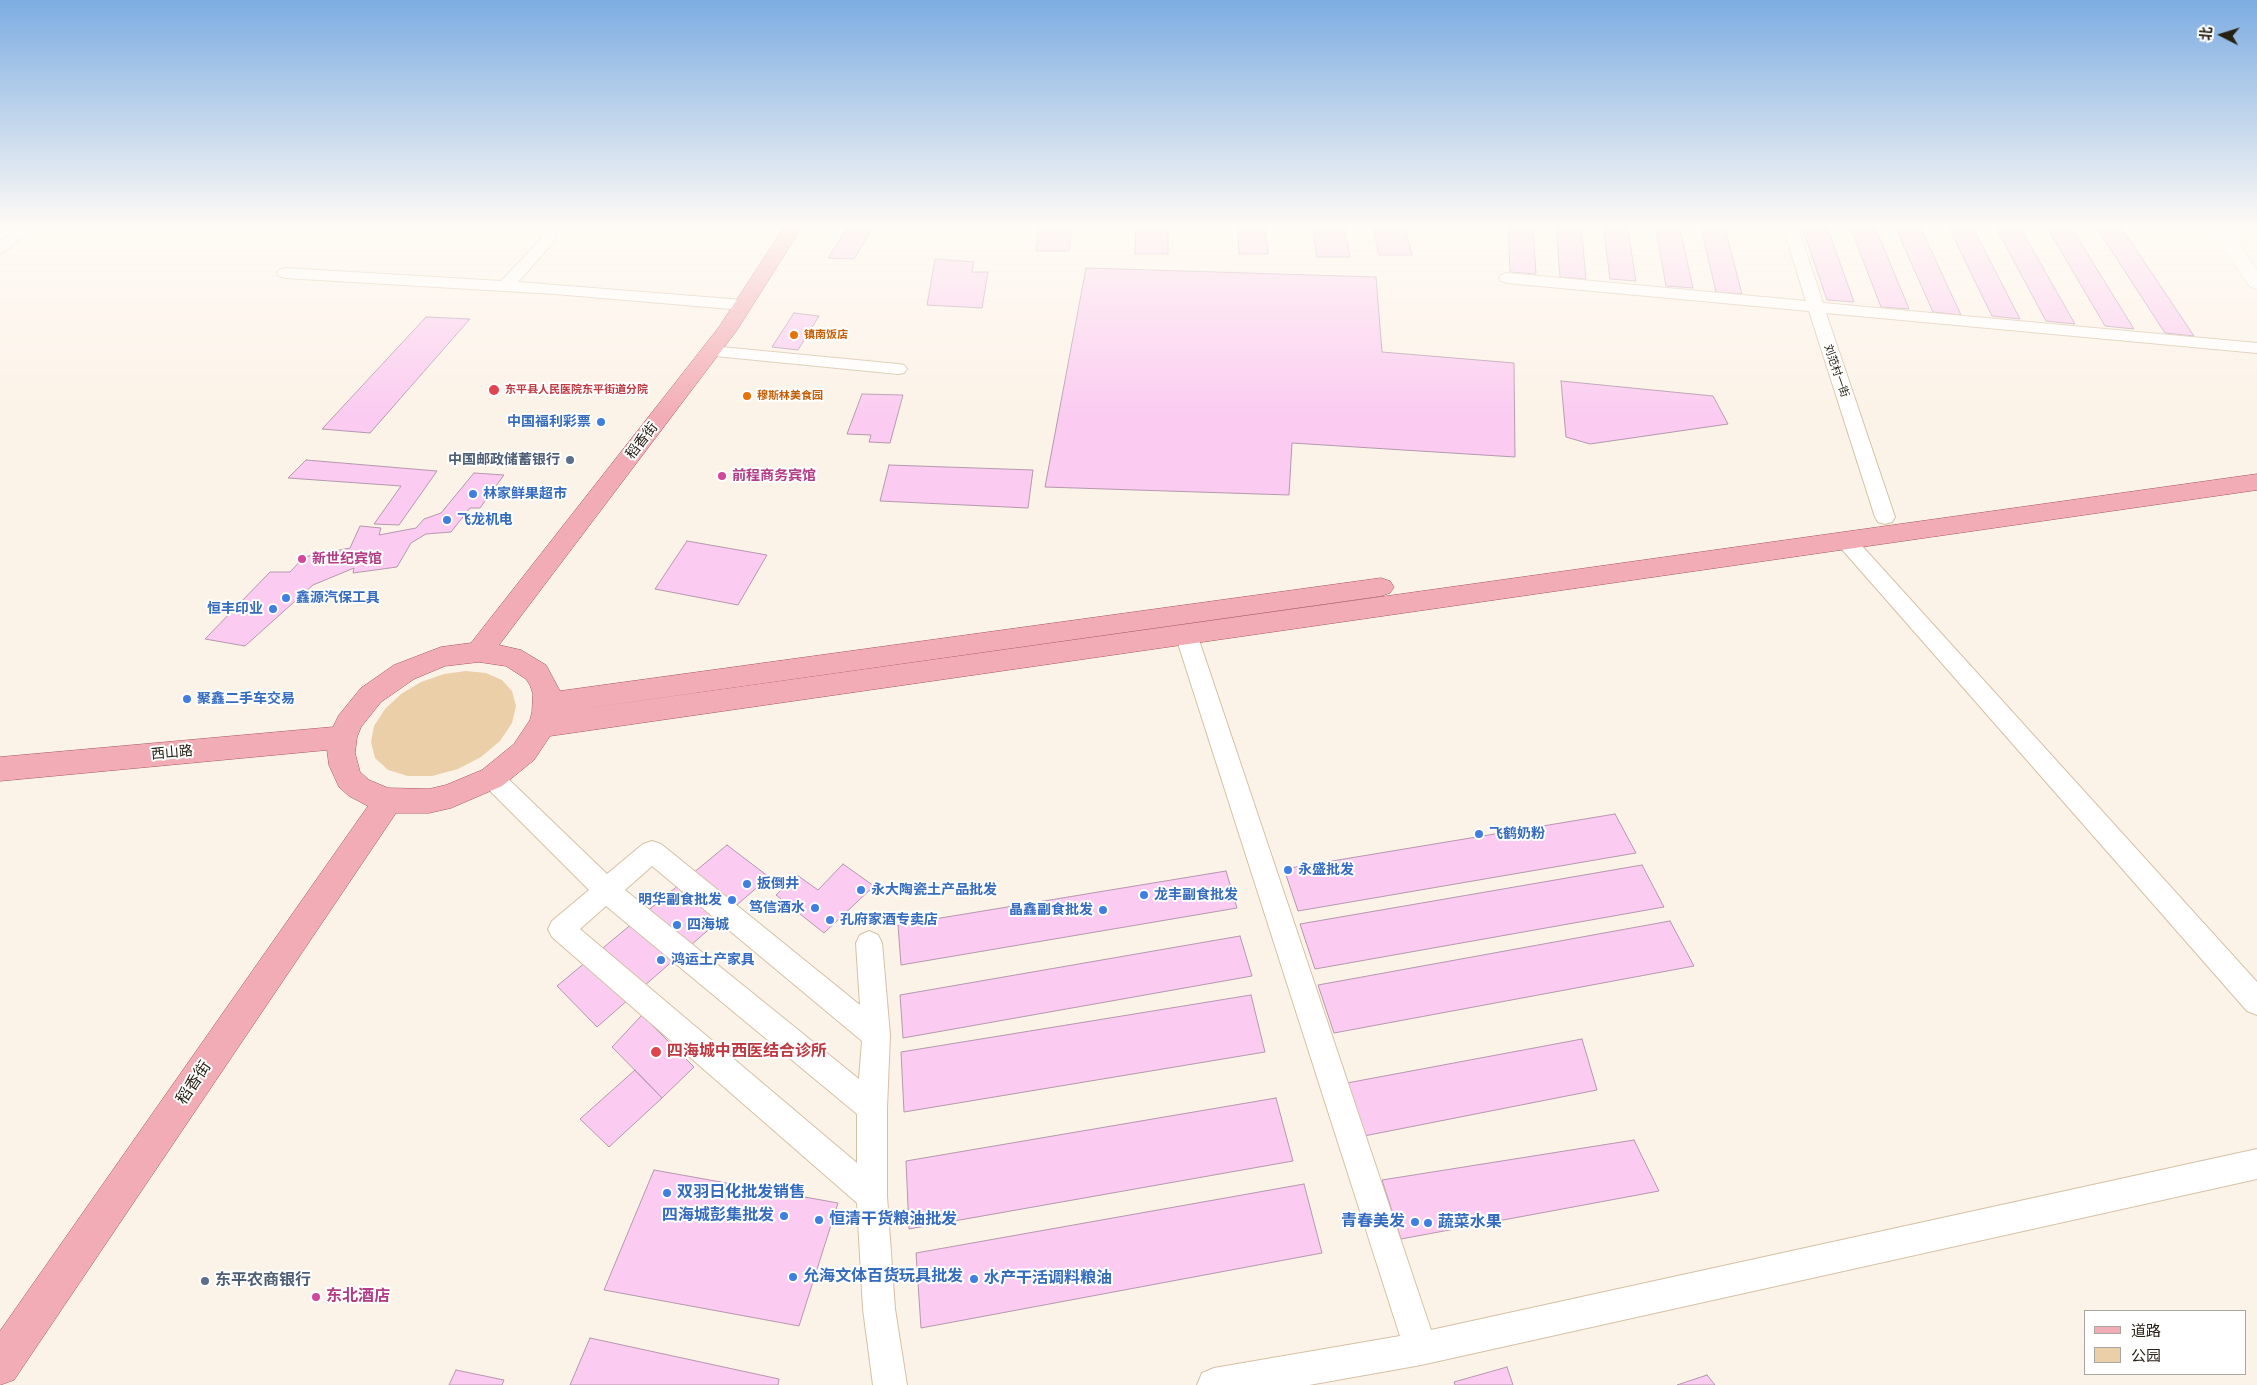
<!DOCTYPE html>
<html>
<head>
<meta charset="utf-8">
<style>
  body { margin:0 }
  #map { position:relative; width:2257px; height:1385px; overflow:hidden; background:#fcf3e8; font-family:"Fira Sans Condensed","Noto Sans SC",sans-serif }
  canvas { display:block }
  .legend { position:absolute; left:2084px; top:1310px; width:162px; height:65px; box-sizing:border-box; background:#fff; border:1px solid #a9a6a2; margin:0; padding:6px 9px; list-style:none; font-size:15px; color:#282116 }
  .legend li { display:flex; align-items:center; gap:10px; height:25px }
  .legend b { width:25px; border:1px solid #a9a6a2 }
  .north { position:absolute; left:2197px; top:10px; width:50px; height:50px; -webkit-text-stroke:4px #fff; paint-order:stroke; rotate:275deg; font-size:14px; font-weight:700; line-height:20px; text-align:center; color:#282116 }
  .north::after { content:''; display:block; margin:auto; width:18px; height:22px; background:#282116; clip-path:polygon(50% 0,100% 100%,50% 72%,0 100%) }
</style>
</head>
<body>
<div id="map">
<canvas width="2257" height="1385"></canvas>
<ul class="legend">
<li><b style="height:6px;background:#f2acb5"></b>道路</li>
<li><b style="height:14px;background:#eacfa9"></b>公园</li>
</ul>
<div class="north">北</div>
</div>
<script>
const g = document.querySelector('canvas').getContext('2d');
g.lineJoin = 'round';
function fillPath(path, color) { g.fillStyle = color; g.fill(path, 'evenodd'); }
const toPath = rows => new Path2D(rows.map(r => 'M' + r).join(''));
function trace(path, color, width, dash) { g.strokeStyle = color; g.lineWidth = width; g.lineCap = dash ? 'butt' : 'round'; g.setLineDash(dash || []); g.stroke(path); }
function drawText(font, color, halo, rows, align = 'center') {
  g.font = font + ' "Fira Sans Condensed","Noto Sans SC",sans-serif'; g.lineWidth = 4; g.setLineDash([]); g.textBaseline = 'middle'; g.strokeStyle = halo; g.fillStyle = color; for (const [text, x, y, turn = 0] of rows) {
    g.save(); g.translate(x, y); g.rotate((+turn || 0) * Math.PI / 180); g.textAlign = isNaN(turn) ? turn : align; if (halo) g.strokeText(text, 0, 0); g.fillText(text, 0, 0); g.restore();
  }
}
const green = toPath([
  [466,671,486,673,502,680,512,691,516,706,512,723,500,741,481,757,458,769,432,776,408,776,388,770,375,758,371,742,374,726,385,709,401,694,421,682,444,674]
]);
const building = toPath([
  [850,224,875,224,854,259,828,258,850,224],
  [1039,224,1072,224,1069,251,1036,251,1039,224],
  [1136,224,1168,224,1168,254,1135,254,1136,224],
  [1237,224,1265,224,1268,254,1239,254,1237,224],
  [1312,224,1344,224,1350,257,1317,257,1312,224],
  [1372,224,1404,224,1412,255,1379,255,1372,224],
  [1508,224,1533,224,1536,274,1510,272,1508,224],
  [1556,224,1581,224,1586,279,1560,277,1556,224],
  [1603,224,1627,224,1636,281,1610,279,1603,224],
  [1655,224,1679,224,1693,288,1666,286,1655,224],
  [1700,224,1724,224,1742,294,1716,292,1700,224],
  [1801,224,1826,224,1854,302,1827,300,1801,224],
  [1849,224,1874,224,1909,309,1881,307,1849,224],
  [1894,224,1919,224,1961,315,1933,312,1894,224],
  [1947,224,1971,224,2020,319,1992,316,1947,224],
  [1994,224,2018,224,2075,324,2046,321,1994,224],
  [2045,224,2069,224,2134,329,2105,326,2045,224],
  [2094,224,2119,224,2194,336,2165,333,2094,224],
  [935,259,974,262,972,272,988,272,982,308,927,305,935,259],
  [1086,268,1376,277,1382,352,1514,363,1515,457,1292,443,1289,495,1045,487,1086,268],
  [794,313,819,316,798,350,772,347,794,313],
  [426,317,470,319,370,433,322,429,426,317],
  [1561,381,1713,396,1728,424,1590,444,1566,437,1561,381],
  [862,394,903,395,890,443,869,442,871,435,847,434,862,394],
  [306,460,437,471,399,525,374,524,401,486,288,478,306,460],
  [889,465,1033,470,1028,508,880,501,889,465],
  [474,473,504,475,480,508,470,508,451,532,426,534,411,543,397,567,353,573,354,568,313,585,245,646,205,639,270,572,290,572,304,557,350,548,360,526,381,528,379,535,416,528,424,519,441,513,474,473],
  [687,541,767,555,738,605,655,589,687,541],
  [1615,814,1636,853,1298,911,1284,869,1615,814],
  [727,845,769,877,597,1027,557,986,727,845],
  [843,864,874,886,824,933,776,895,797,875,818,890,843,864],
  [1642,865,1664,907,1315,969,1300,924,1642,865],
  [1226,871,1237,908,901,965,898,925,1226,871],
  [1670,921,1694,966,1334,1033,1318,985,1670,921],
  [1240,936,1252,976,903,1038,900,995,1240,936],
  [1251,995,1265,1052,904,1112,901,1052,1251,995],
  [642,1015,694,1067,662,1098,612,1047,642,1015],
  [1582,1039,1597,1090,1364,1136,1347,1083,1582,1039],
  [635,1070,662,1098,609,1147,580,1119,635,1070],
  [1276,1098,1293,1161,909,1229,906,1161,1276,1098],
  [1634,1140,1659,1191,1401,1239,1382,1180,1634,1140],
  [654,1170,838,1203,799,1326,604,1290,654,1170],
  [1304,1184,1322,1253,921,1328,916,1253,1304,1184],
  [590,1338,779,1379,778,1385,570,1385,590,1338],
  [1507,1367,1513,1385,1455,1385,1454,1382,1507,1367],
  [456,1370,504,1380,502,1385,449,1385,456,1370],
  [1707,1375,1715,1385,1677,1385,1707,1375]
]);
const minor = toPath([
  [22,224,39,224,5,251,0,253,0,241,22,224],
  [548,224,563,224,551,245,518,282,743,300,749,302,751,305,749,308,743,310,555,294,285,278,279,276,277,273,279,270,285,268,501,281,540,240,548,224],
  [1782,224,1797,224,1823,303,2257,343,2257,353,1826,313,1895,517,1892,522,1885,524,1878,522,1875,517,1809,311,1507,283,1501,281,1499,278,1501,275,1507,273,1806,301,1782,224],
  [711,346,898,364,904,365,907,369,904,373,898,374,705,355,702,351,705,347,711,346],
  [1846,534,1853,536,2257,982,2257,1015,2247,1011,1839,546,1836,541,1839,536,1846,534],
  [1186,626,1194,628,1197,634,1431,1330,2257,1149,2257,1179,1421,1365,1309,1385,1197,1385,1202,1373,1214,1368,1400,1336,1175,634,1178,628,1186,626],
  [492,768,500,771,607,874,643,844,652,841,661,844,860,1005,856,943,860,935,869,931,878,935,882,943,890,1035,887,1108,887,1196,895,1309,907,1385,873,1385,863,1309,857,1203,552,937,548,929,552,921,589,890,484,785,480,778,484,771,492,768],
  [652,866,862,1041,859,1079,625,890,652,866],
  [606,906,857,1114,857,1163,580,929,606,906]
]);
const tertiary = toPath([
  [2206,224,2225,224,2257,269,2257,289,2250,287,2206,224]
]);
const primary = toPath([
  [786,224,804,224,737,330,499,645,521,650,546,665,560,691,1381,578,1390,581,1394,587,1390,593,1381,596,560,712,2257,474,2257,490,550,736,534,760,502,786,451,808,429,813,396,813,14,1380,0,1385,0,1331,368,806,349,796,339,787,329,765,327,750,0,781,0,757,333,727,339,715,361,688,394,665,441,647,471,643,719,327,786,224],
  [479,662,506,666,526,679,530,685,533,694,532,712,530,720,514,744,482,770,446,785,429,789,388,788,369,780,360,772,355,753,357,737,361,727,381,702,414,679,445,666,479,662]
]);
const markers = [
  [794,335,5,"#e8710a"],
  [494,390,6,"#e0444e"],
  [747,396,5,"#e8710a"],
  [601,422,5,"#3f7fe0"],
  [570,460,5,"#5c6f8a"],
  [722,476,5,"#d1479c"],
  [473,494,5,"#3f7fe0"],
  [447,520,5,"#3f7fe0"],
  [302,559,5,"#d1479c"],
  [286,598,5,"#3f7fe0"],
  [273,609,5,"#3f7fe0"],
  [187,699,5,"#3f7fe0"],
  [1479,834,5,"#3f7fe0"],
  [1288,870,5,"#3f7fe0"],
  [747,884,5,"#3f7fe0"],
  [861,890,5,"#3f7fe0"],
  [1144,895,5,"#3f7fe0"],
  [732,900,5,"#3f7fe0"],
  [815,908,5,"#3f7fe0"],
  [1103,910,5,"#3f7fe0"],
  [830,920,5,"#3f7fe0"],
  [677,925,5,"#3f7fe0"],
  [661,960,5,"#3f7fe0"],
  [656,1052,6,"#e0444e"],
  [667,1193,5,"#3f7fe0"],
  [784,1216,5,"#3f7fe0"],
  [819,1220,5,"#3f7fe0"],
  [1415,1222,5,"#3f7fe0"],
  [1428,1223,5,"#3f7fe0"],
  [793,1277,5,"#3f7fe0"],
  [974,1279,5,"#3f7fe0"],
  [205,1281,5,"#5c6f8a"],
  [316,1297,5,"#d1479c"]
];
const farFoodnames = [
  ["镇南饭店",804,335],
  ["穆斯林美食园",757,396]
];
const farStreetnames = [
  ["刘范村一街",1836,371,71]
];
const farHealthnames = [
  ["东平县人民医院东平街道分院",505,390]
];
const shopNames = [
  ["中国福利彩票",591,422,"right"],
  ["林家鲜果超市",483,494],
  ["飞龙机电",457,520],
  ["鑫源汽保工具",296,598],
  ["恒丰印业",263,609,"right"],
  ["聚鑫二手车交易",197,699],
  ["飞鹤奶粉",1489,834],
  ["永盛批发",1298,870],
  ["扳倒井",757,884],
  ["永大陶瓷土产品批发",871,890],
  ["龙丰副食批发",1154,895],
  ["明华副食批发",722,900,"right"],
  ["笃信酒水",805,908,"right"],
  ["晶鑫副食批发",1093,910,"right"],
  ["孔府家酒专卖店",840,920],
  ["四海城",687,925],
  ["鸿运土产家具",671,960]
];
const streetNames = [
  ["稻香街",642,441,-52],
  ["西山路",172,753,-5]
];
const serviceNames = [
  ["中国邮政储蓄银行",560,460]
];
const hotelNames = [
  ["前程商务宾馆",732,476],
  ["新世纪宾馆",312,559]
];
const nearHealthnames = [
  ["四海城中西医结合诊所",667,1052]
];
const nearStreetnames = [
  ["稻香街",194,1083,-56]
];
const nearShopnames = [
  ["双羽日化批发销售",677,1193],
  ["四海城彭集批发",774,1216,"right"],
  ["恒清干货粮油批发",829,1220],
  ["青春美发",1405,1222,"right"],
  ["蔬菜水果",1438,1223],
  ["允海文体百货玩具批发",803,1277],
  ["水产干活调料粮油",984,1279]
];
const nearServicenames = [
  ["东平农商银行",215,1281]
];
const nearHotelnames = [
  ["东北酒店",326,1297]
];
fillPath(green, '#eacfa9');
fillPath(building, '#fbcbf1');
trace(building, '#b498ae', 1);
trace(minor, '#d5c1a4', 2);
trace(tertiary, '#d5c1a4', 1);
trace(primary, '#a6585e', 1);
fillPath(minor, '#fff');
fillPath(tertiary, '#fff');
fillPath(primary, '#f2acb5');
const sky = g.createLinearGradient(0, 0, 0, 418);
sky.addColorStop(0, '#7dade2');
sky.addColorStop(0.54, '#fefaf5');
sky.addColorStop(1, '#fefaf500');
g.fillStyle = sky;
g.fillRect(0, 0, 2257, 418);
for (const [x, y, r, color] of markers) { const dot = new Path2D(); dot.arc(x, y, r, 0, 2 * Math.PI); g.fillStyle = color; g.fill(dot); trace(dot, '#fff', 2); }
drawText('bold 11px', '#c56008', '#fff', farFoodnames, 'left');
drawText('11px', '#282116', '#fff', farStreetnames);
drawText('bold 11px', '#be3a42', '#fff', farHealthnames, 'left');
drawText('bold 14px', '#366cbe', '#fff', shopNames, 'left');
drawText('14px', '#282116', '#fff', streetNames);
drawText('bold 14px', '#4e5e75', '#fff', serviceNames, 'right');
drawText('bold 14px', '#b23c85', '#fff', hotelNames, 'left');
drawText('bold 16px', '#be3a42', '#fff', nearHealthnames, 'left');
drawText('16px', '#282116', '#fff', nearStreetnames);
drawText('bold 16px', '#366cbe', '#fff', nearShopnames, 'left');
drawText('bold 16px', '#4e5e75', '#fff', nearServicenames, 'left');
drawText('bold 16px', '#b23c85', '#fff', nearHotelnames, 'left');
</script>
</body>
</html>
